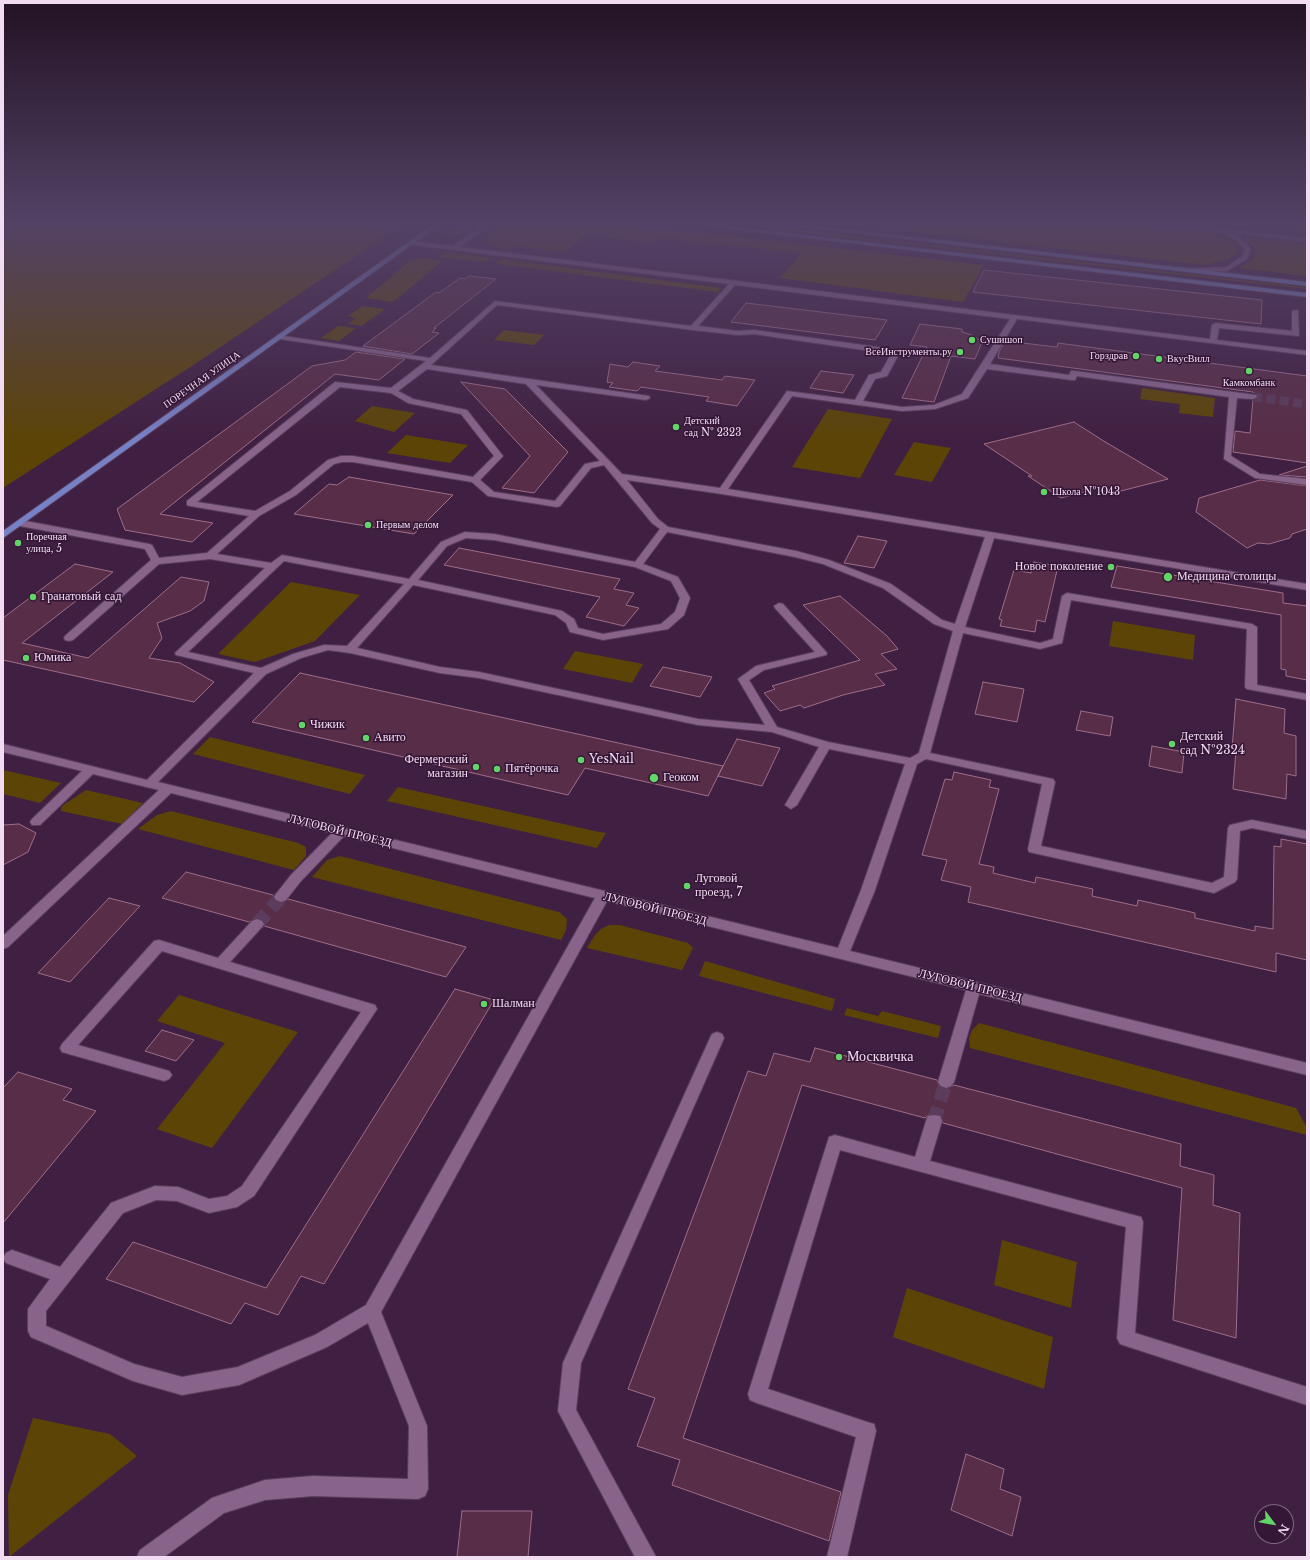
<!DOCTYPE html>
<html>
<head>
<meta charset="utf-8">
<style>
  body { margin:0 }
  #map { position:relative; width:1310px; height:1560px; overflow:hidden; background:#402042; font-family:"Libre Baskerville",serif }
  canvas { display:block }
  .frame { position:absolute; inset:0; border:4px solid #f1dcf2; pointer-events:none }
  .north { position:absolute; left:1254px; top:1504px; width:40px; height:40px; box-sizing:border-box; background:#351637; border:1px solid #806582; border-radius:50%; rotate:122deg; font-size:11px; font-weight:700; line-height:16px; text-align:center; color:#f1dcf2 }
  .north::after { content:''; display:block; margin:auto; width:14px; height:18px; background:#63d468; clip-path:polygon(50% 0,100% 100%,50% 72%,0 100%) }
</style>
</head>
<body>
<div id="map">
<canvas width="1310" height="1560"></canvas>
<div class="frame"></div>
<div class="north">N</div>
</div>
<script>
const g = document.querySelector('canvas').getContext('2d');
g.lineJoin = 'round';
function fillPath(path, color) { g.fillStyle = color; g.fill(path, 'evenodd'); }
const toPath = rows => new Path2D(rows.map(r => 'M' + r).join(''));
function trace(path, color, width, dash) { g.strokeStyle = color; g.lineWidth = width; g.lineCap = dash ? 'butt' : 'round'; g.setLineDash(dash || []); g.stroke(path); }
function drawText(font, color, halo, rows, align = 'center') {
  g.font = font + ' "Libre Baskerville",serif'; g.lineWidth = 3; g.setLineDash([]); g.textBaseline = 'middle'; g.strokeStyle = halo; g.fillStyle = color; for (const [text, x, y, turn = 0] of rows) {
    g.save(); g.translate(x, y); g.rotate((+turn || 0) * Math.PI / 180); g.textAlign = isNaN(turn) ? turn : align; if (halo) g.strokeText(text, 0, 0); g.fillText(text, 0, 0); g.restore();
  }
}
const green = toPath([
  [3,223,405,223,207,356,3,488],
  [462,223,475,223,457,236,447,236,447,234],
  [504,223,613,223,984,265,963,302,780,278,802,253,660,238,654,243,586,235,564,252,515,246,509,250,497,247,488,242,487,237,487,235],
  [715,223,737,223,1302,287,1307,288,1307,289],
  [831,223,1126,223,1211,232,1234,244,1237,249,1236,254,1229,259,1206,265],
  [1249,223,1307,223,1307,229],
  [1244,237,1307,244,1307,276,1239,268,1254,259,1255,249],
  [446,252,492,258,490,260,480,262,440,257],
  [426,258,442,261,393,302,366,298,410,261],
  [501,259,721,288,722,288,718,292,497,264,496,262],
  [363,306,385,309,362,326,348,324,356,318,348,316],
  [338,326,356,328,339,341,321,338],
  [504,330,544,335,534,345,494,340],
  [1142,388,1215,398,1213,417,1179,413,1180,404,1140,399],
  [372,406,415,413,394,432,355,421],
  [828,409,892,419,860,478,792,467],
  [406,435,468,445,450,463,387,453],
  [914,442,951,448,932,482,894,475],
  [291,582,360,595,315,641,255,662,218,654],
  [1113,621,1195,635,1193,660,1109,646],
  [575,651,643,664,632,683,563,669],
  [210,737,365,775,350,794,193,754],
  [3,770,61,783,40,803,3,794],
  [398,787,599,832,606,833,597,848,387,801],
  [86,790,143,803,122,824,61,811,62,806],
  [171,811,298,843,306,847,306,856,294,870,138,829,157,815],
  [340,856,559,912,567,919,566,930,561,940,312,877,327,860],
  [609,925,620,925,688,943,693,948,682,970,587,948,595,935,601,929],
  [705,961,835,999,832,1011,699,976],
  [179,995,298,1032,212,1148,157,1129,225,1043,157,1021],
  [847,1008,878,1016,882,1011,941,1026,938,1038,844,1015],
  [979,1023,1296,1108,1307,1128,1307,1135,970,1048,969,1038,972,1030],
  [1002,1240,1077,1262,1071,1308,994,1285],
  [907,1288,1053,1337,1044,1389,893,1337],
  [33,1418,110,1434,137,1456,9,1557,8,1495]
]);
const building = toPath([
  [984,270,1262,300,1261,324,973,292,984,270],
  [469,276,496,279,434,328,436,328,432,332,439,333,412,354,363,346,436,292,439,293,460,278,465,279,469,276],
  [746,303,887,320,875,340,731,322,746,303],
  [920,324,962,329,962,332,972,335,982,342,975,359,951,356,934,402,902,398,927,347,910,345,920,324],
  [1005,341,1057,347,1058,343,1307,376,1307,463,1233,452,1235,431,1250,433,1253,400,1258,397,1253,392,998,358,999,352,1005,341],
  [356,352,405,359,379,380,335,374,160,514,213,523,192,542,125,530,117,509,312,366,345,360,356,352],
  [633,362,660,366,655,371,722,380,725,376,755,380,737,406,706,401,709,397,641,387,637,391,609,387,613,383,607,382,610,364,628,367,633,362],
  [821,371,854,375,843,393,810,388,821,371],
  [461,382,505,389,568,452,534,493,502,488,530,456,461,382],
  [1074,422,1102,440,1168,479,1109,494,1099,488,1061,498,1028,476,1032,476,984,444,1074,422],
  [1307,466,1307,477,1279,475,1307,466],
  [349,477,453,495,414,534,294,514,329,484,337,485,349,477],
  [1260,480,1307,486,1307,529,1292,534,1290,538,1269,544,1258,543,1247,548,1196,512,1199,498,1260,480],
  [858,536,887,541,874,568,844,563,858,536],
  [459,548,620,579,614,589,634,593,626,605,639,608,624,626,586,617,600,597,444,565,459,548],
  [1034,562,1058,566,1045,622,1037,620,1035,632,1000,626,1002,620,999,619,1014,570,1031,573,1034,562],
  [75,564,113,572,22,643,88,658,181,577,209,582,204,601,190,611,157,623,162,638,149,658,180,663,214,682,194,702,3,660,3,618,75,564],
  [1117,566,1283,593,1283,603,1307,606,1307,680,1286,676,1286,670,1281,669,1281,615,1111,587,1117,566],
  [840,596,887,636,898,649,881,654,897,669,875,674,885,685,843,695,804,708,800,705,780,711,764,693,775,689,772,686,860,660,803,605,840,596],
  [663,667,712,677,700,697,650,686,663,667],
  [300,673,723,766,708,796,585,768,568,795,252,722,300,673],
  [983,682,1024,689,1017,722,975,714,983,682],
  [1236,699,1285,709,1284,733,1296,736,1296,776,1287,774,1286,799,1233,789,1236,750,1232,749,1236,699],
  [1081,711,1113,717,1110,736,1076,730,1081,711],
  [737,739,780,748,762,786,718,776,737,739],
  [1152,746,1184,752,1182,773,1149,766,1152,746],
  [954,772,991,780,989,787,999,789,979,864,994,867,993,873,1035,883,1036,877,1093,889,1092,896,1137,906,1138,900,1178,909,1195,913,1195,918,1255,931,1255,926,1273,929,1274,846,1281,847,1281,839,1307,844,1307,960,1276,953,1276,972,968,902,971,887,941,880,947,860,922,855,945,779,952,780,954,772],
  [19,824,36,833,28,852,3,865,3,825,19,824],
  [186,872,273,895,275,901,280,903,288,899,466,947,446,977,264,926,265,923,263,920,258,918,249,922,162,898,186,872],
  [109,898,140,906,70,982,38,973,109,898],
  [455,989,494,1000,324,1284,301,1276,278,1315,245,1303,231,1324,106,1279,133,1242,266,1288,455,989],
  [162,1030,194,1040,176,1061,145,1051,162,1030],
  [815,1048,937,1080,940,1087,945,1089,954,1085,1181,1144,1180,1166,1214,1175,1213,1205,1240,1213,1236,1338,1173,1320,1182,1188,943,1123,940,1115,928,1115,925,1118,802,1085,683,1438,841,1492,829,1541,672,1485,680,1460,637,1446,655,1398,628,1389,748,1071,766,1076,774,1053,810,1062,815,1048],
  [18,1072,72,1089,63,1100,96,1111,3,1223,3,1088,18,1072],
  [966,1454,1004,1469,1000,1489,1021,1497,1012,1536,951,1510,966,1454],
  [462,1511,532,1511,528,1557,457,1557,462,1511]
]);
const minorTunnelFar1 = toPath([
  [1253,397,1307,404]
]);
const minorTunnel = toPath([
  [257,924,281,897],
  [934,1121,946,1082]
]);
const minor = toPath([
  [486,223,493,223,460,247,1210,339,1212,325,1216,323,1292,331,1292,311,1298,310,1299,336,1219,328,1217,340,1307,351,1307,355,1017,319,990,364,1069,375,1071,371,1074,371,1256,395,1257,397,1253,399,1237,398,1231,456,1260,474,1307,479,1307,485,1255,478,1224,459,1229,397,1077,376,1075,380,1072,380,987,369,968,398,935,409,902,411,792,396,728,489,1307,584,1307,590,994,538,965,627,1040,643,1053,639,1062,596,1067,593,1252,624,1257,627,1257,685,1307,694,1307,700,1247,689,1245,687,1247,629,1071,600,1062,643,1040,649,963,633,930,753,1053,779,1055,782,1041,846,1212,883,1224,877,1228,828,1230,825,1252,820,1307,831,1307,839,1252,828,1240,831,1237,879,1235,882,1214,893,1029,852,1028,849,1042,784,926,759,917,764,875,890,850,951,1307,1063,1307,1075,979,994,954,1082,951,1086,946,1088,941,1086,938,1082,966,990,607,901,381,1312,427,1426,428,1489,425,1496,418,1499,313,1496,265,1500,224,1513,164,1557,137,1557,140,1550,212,1498,265,1480,313,1476,408,1479,409,1426,368,1323,327,1347,239,1385,182,1395,133,1381,31,1337,28,1331,28,1309,50,1279,6,1263,3,1258,6,1253,12,1250,60,1267,111,1203,155,1186,178,1187,209,1199,227,1196,242,1186,361,1012,162,951,78,1045,169,1071,172,1075,169,1079,164,1081,62,1052,60,1048,62,1044,154,941,159,940,218,958,252,921,257,919,262,921,264,924,262,927,230,962,375,1005,377,1009,254,1196,237,1207,209,1213,177,1201,156,1200,123,1213,46,1311,46,1326,134,1364,182,1377,238,1367,315,1335,366,1305,595,898,344,836,301,881,286,900,281,902,276,900,274,897,276,894,291,875,332,833,171,793,8,947,3,949,3,936,159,790,93,774,40,825,32,825,30,822,32,819,82,771,3,752,3,744,147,780,254,673,176,655,175,653,265,568,210,559,159,564,73,640,69,641,65,640,64,638,65,636,151,560,145,549,20,526,15,523,20,520,149,544,152,545,159,558,207,553,249,516,190,506,187,505,187,501,335,382,391,388,426,361,280,339,277,339,277,335,430,358,495,301,691,326,729,284,413,245,410,243,413,241,453,246,486,223],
  [735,285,1010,319,962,394,934,405,902,407,863,401,875,379,887,376,900,352,899,350,754,330,738,331,698,326,735,285],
  [497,305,693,330,738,335,754,334,891,354,881,372,869,375,855,400,787,391,720,488,622,474,536,385,646,400,650,398,649,396,431,365,497,305],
  [427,369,526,384,600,461,585,464,555,501,494,492,480,480,503,456,467,410,413,399,398,391,427,369],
  [340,387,391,393,408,403,461,414,494,456,473,477,353,456,341,456,328,460,290,491,255,511,197,502,340,387],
  [342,462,353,462,472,482,488,496,557,507,560,506,591,468,604,465,652,523,660,529,635,562,494,534,465,532,441,542,409,579,282,555,271,563,217,554,259,516,296,495,334,464,342,462],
  [627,480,722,494,985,537,955,624,942,620,891,584,829,560,796,551,668,527,658,519,627,480],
  [667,532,795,557,823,564,883,588,934,624,953,631,919,753,910,758,828,742,777,727,749,680,764,670,826,655,827,653,783,604,779,603,774,606,775,608,815,652,756,666,738,679,765,725,698,719,479,672,440,667,357,648,413,585,555,615,566,623,570,632,603,640,668,629,684,615,690,598,678,577,643,564,667,532],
  [466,538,494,540,635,567,671,581,680,598,675,612,661,624,603,634,578,628,574,619,562,611,418,580,447,546,466,538],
  [284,561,404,584,347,646,324,645,293,654,261,668,188,652,284,561],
  [328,650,350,653,440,673,479,678,698,725,772,732,819,747,785,805,791,809,797,805,829,749,905,764,861,890,838,948,158,782,266,674,301,658,328,650],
  [1151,223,1171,223,1307,238,1307,242,1231,233,1240,238,1251,249,1247,259,1227,271,1188,272,1185,270,1186,269,1226,267,1242,257,1245,249,1236,240,1225,235,1225,233,1151,223],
  [717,1032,722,1034,724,1038,581,1363,576,1410,656,1557,635,1557,558,1411,563,1363,710,1038,712,1034,717,1032],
  [934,1115,940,1116,942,1121,930,1161,1141,1217,1143,1222,1135,1333,1307,1387,1307,1405,1120,1344,1117,1338,1126,1227,840,1150,768,1389,867,1422,874,1424,876,1431,847,1557,827,1557,856,1437,757,1403,750,1400,748,1394,829,1137,835,1135,915,1157,926,1121,928,1116,934,1115]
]);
const major = toPath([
  [435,223,442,223,3,538,3,531,435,223],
  [680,223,700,223,1307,293,1307,297,680,223],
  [769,223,789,223,1307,282,1307,286,769,223]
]);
const markers = [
  [972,340,4,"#63d468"],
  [960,352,4,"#63d468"],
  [1136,356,4,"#63d468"],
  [1159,359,4,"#63d468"],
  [1249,371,4,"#63d468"],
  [676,427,4,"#63d468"],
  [1044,492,4,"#63d468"],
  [368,525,4,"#63d468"],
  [18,543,4,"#63d468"],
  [1111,567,4,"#63d468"],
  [1168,577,5,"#63d468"],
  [33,597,4,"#63d468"],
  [26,658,4,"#63d468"],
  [302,725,4,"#63d468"],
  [366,738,4,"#63d468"],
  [1172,744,4,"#63d468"],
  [581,760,4,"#63d468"],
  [476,767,4,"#63d468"],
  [497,769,4,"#63d468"],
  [654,778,5,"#63d468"],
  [687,886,4,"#63d468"],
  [484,1004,4,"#63d468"],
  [839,1057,4,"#63d468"]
];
const farPoinames = [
  ["Сушишоп",980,340],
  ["ВсеИнструменты.ру",952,352,"right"],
  ["Горздрав",1128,356,"right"],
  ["ВкусВилл",1167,359],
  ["Камкомбанк",1249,383,"center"],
  ["Детский",684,421],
  ["сад № 2323",684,433],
  ["Школа №1043",1052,492],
  ["Первым делом",376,525],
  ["Поречная",26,537],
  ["улица, 5",26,549]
];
const farStreetnames = [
  ["ПОРЕЧНАЯ УЛИЦА",202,380,-35]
];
const poiNames = [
  ["Новое поколение",1103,567,"right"],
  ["Медицина столицы",1177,577],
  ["Гранатовый сад",41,597],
  ["Юмика",34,658],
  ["Чижик",310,725],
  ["Детский",1180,737],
  ["сад №2324",1180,751],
  ["Авито",374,738],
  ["Фермерский",468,760,"right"],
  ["магазин",468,774,"right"],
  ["YesNail",589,760],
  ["Пятёрочка",505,769],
  ["Геоком",663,778],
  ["Луговой",695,879],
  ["проезд, 7",695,893],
  ["Шалман",492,1004]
];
const streetNames = [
  ["ЛУГОВОЙ ПРОЕЗД",340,831,14],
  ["ЛУГОВОЙ ПРОЕЗД",655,909,14],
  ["ЛУГОВОЙ ПРОЕЗД",970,986,14]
];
const nearPoinames = [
  ["Москвичка",847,1057]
];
fillPath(green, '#5c4407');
fillPath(building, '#582d47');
trace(building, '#9e6d89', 1);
trace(minorTunnelFar1, '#5b3c5c', 9, [9, 4.5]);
trace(minorTunnel, '#5b3c5c', 14, [14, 7]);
trace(minor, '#5a3e5d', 2);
trace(major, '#5a3e5d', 2);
fillPath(minor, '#88648b');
fillPath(major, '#7781c6');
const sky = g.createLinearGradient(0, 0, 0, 441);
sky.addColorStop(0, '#231224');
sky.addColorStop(0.51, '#534265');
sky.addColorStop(1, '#53426500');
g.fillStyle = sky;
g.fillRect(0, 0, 1310, 441);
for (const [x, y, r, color] of markers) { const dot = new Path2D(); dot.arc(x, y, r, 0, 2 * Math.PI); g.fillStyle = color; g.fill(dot); trace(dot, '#351637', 1.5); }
drawText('10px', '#f1dcf2', '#351637', farPoinames, 'left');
drawText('10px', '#f1dcf2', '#351637', farStreetnames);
drawText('12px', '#f1dcf2', '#351637', poiNames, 'left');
drawText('12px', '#f1dcf2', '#351637', streetNames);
drawText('14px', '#f1dcf2', '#351637', nearPoinames, 'left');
</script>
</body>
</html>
